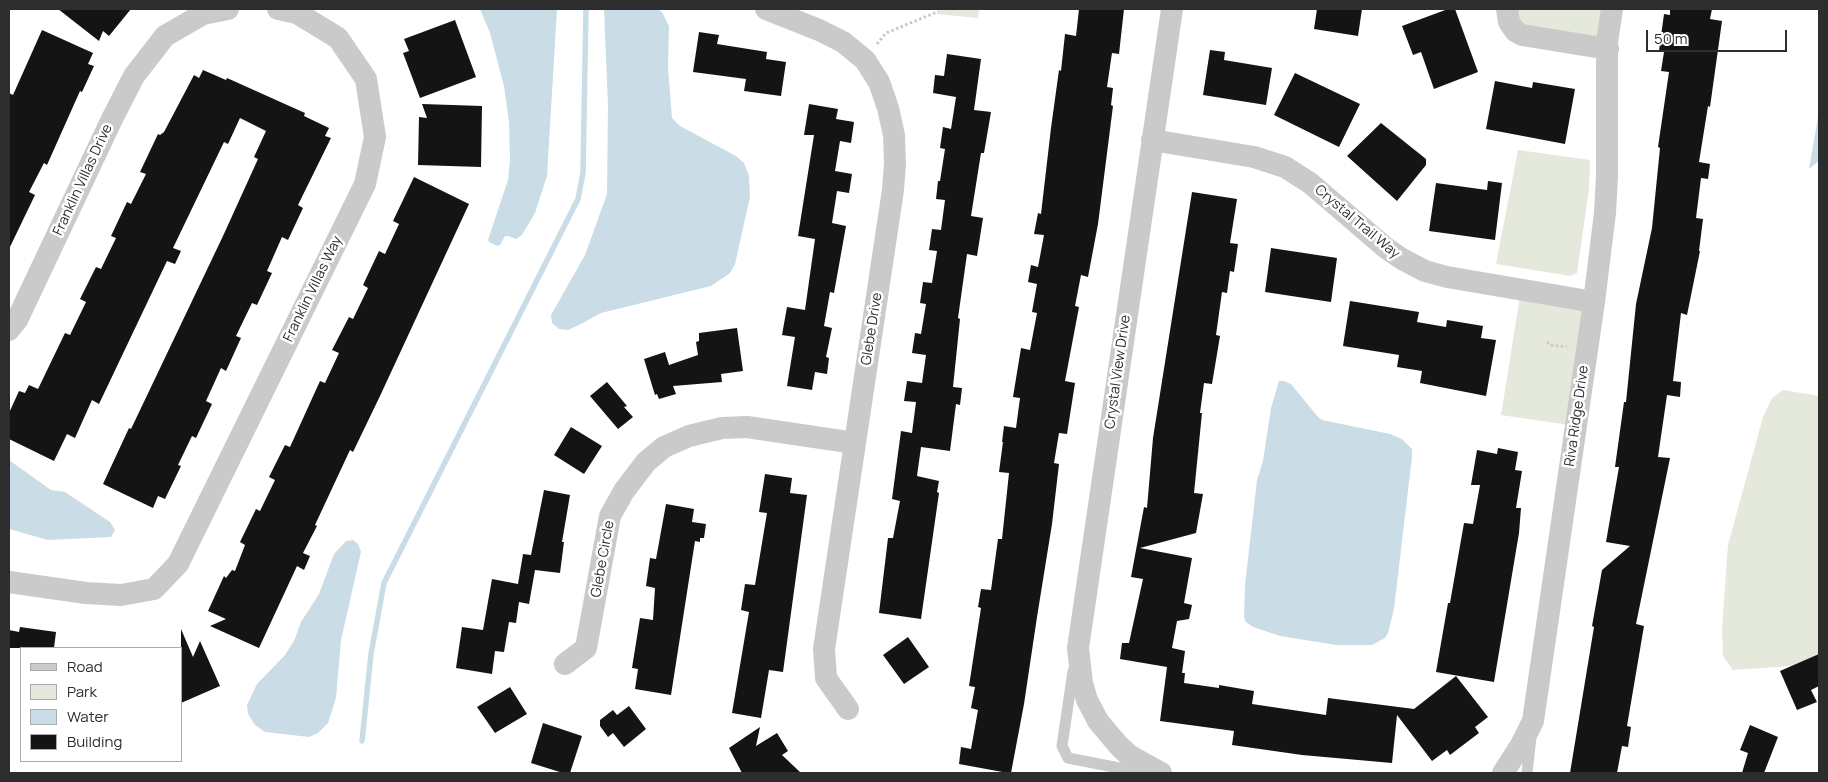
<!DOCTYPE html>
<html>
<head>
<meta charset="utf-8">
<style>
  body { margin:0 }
  #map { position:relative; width:1828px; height:782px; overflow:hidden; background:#fff; font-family:Manrope,sans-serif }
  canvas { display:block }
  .frame { position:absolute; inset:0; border:10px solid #2d2d2d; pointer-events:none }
  .legend { position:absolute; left:20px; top:647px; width:162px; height:115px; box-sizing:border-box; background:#fff; border:1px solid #ababab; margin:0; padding:6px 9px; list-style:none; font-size:15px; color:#2d2d2d }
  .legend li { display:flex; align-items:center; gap:10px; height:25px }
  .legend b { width:25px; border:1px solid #ababab }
  .scale { position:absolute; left:1646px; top:30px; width:141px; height:22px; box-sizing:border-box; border:2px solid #2d2d2d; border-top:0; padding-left:6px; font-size:15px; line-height:18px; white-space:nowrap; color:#2d2d2d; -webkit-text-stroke:4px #fff; paint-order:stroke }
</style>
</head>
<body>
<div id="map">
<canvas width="1828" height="782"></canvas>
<div class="frame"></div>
<ul class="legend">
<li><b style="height:6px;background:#cacaca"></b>Road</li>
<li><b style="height:14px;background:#e4e9dc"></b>Park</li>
<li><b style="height:14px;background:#cadde7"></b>Water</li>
<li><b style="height:14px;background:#141414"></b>Building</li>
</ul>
<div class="scale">50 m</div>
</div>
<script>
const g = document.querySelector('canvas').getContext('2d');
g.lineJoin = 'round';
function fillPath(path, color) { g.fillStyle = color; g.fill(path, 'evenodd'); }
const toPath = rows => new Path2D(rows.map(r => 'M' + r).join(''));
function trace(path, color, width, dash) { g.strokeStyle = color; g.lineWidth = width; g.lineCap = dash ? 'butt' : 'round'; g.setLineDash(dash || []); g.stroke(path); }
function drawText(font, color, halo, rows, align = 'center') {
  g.font = font + ' Manrope,sans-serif'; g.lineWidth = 5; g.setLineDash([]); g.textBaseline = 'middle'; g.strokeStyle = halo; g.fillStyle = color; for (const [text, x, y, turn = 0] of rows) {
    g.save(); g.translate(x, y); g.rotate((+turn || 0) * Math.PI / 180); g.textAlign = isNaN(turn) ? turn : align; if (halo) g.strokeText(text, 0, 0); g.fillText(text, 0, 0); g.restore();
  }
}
const green = toPath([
  [937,9,979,9,978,18,937,14],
  [1507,9,1612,9,1607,42,1531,37],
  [1518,150,1590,160,1589,189,1577,273,1571,276,1496,264],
  [1521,290,1594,302,1576,426,1501,415],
  [1783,390,1819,396,1819,664,1733,670,1723,656,1722,628,1728,545,1763,417,1772,398]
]);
const water = toPath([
  [480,9,557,9,547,176,535,213,522,235,516,239,508,236,505,236,500,245,497,246,489,242,488,240,508,180,510,160,509,122,504,86,490,33],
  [604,9,658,9,662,12,669,26,668,68,672,118,680,126,736,156,744,163,749,176,750,197,735,264,730,273,711,286,601,313,583,323,568,330,559,329,552,323,551,315,585,255,607,194,608,106],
  [1819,111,1819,161,1809,169],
  [1279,381,1284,381,1291,384,1318,417,1322,420,1390,434,1402,439,1412,449,1412,457,1394,609,1388,633,1385,638,1372,645,1336,645,1280,636,1253,627,1246,622,1244,617,1245,585,1257,480,1263,461,1271,408],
  [9,460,51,490,65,492,110,522,115,530,111,537,48,540,9,529],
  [353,540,358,544,361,552,341,640,336,698,328,723,318,733,309,737,265,732,255,725,248,714,247,705,257,684,285,655,294,641,301,622,319,594,334,554,346,541]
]);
const stream = toPath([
  [362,741,371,654,384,583,578,199,583,173,586,9]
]);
const building = toPath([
  [58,9,131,9,109,36,103,31,99,41],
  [1079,9,1124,9,1119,54,1112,53,1107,87,1113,88,1111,105,1113,106,1098,224,1088,277,1081,275,1075,306,1079,307,1065,381,1075,383,1067,434,1059,433,1054,463,1059,464,1052,524,1037,617,1024,704,1011,773,1008,773,959,764,961,747,971,749,978,710,971,708,975,687,969,686,981,608,978,607,981,589,991,590,998,539,1002,539,1009,473,999,472,1003,442,1002,442,1004,426,1016,428,1020,398,1013,397,1021,348,1030,350,1037,313,1032,312,1037,284,1028,282,1031,265,1038,267,1044,235,1034,234,1038,213,1041,214,1051,128,1059,70,1061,71,1065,34,1076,36],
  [1317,9,1362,9,1358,36,1314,29],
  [1448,9,1455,9,1478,72,1434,89,1421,52,1413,55,1402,26],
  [1670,9,1712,9,1710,19,1722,21,1710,107,1708,106,1699,162,1710,164,1708,179,1701,178,1696,218,1703,219,1699,251,1700,251,1687,315,1681,313,1673,381,1681,382,1680,397,1667,395,1658,457,1670,458,1636,624,1644,626,1627,726,1631,727,1628,747,1622,746,1617,773,1570,773,1594,627,1592,626,1602,570,1630,546,1606,542,1619,467,1615,467,1624,402,1626,402,1636,304,1652,228,1660,148,1658,147,1669,72,1661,71,1664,52,1659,51,1664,14,1670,15],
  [455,20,476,77,420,98,403,53,409,51,404,39],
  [42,30,93,53,88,64,94,66,82,92,80,91,47,165,44,163,29,192,35,195,9,249,9,93,13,95],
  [699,32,719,35,717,44,767,52,766,59,786,62,781,96,744,91,746,79,693,72],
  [1210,50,1225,52,1224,60,1272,68,1266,105,1203,95],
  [947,54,981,59,974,110,991,112,984,153,981,153,971,216,983,218,977,256,967,254,958,318,960,319,953,387,962,388,960,405,956,404,950,451,921,447,917,476,939,481,937,492,939,493,921,619,879,613,888,538,893,538,900,501,892,499,901,431,912,433,916,402,904,401,907,381,922,383,926,355,912,353,915,333,921,334,926,304,920,303,923,282,932,283,937,251,929,250,932,229,941,230,945,200,936,199,938,181,940,181,945,149,940,148,943,127,951,129,956,97,933,93,935,75,944,76],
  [203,70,226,80,227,78,305,113,304,116,329,128,325,136,331,138,298,205,303,208,288,240,282,237,267,271,272,273,257,305,252,303,236,336,241,338,226,371,221,368,206,401,212,404,196,438,192,436,178,465,181,466,165,499,158,496,153,508,103,484,129,428,131,429,223,236,258,159,254,157,266,131,240,118,228,144,224,142,173,248,181,251,175,264,167,261,99,404,92,400,75,438,67,434,54,461,9,439,9,413,19,391,25,393,29,385,38,389,65,333,70,335,86,302,80,299,96,267,101,269,116,238,111,236,127,202,131,204,146,174,140,172,158,134,160,135,164,132,194,75,199,78],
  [1295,73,1360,104,1339,147,1274,115],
  [1495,81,1532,88,1533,82,1575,89,1565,144,1486,129],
  [422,104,482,106,481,167,418,165,419,117,427,118],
  [809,104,838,109,836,119,854,122,851,143,840,141,835,171,852,174,849,193,837,191,832,223,846,226,834,293,830,292,824,326,832,328,826,357,829,358,827,374,815,372,812,390,787,386,795,337,782,335,787,307,805,310,815,239,798,236,814,135,804,135],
  [1381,123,1426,159,1426,165,1397,201,1347,156],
  [414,177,469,204,380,396,353,452,350,450,315,525,317,526,303,553,310,556,304,570,297,566,259,648,210,626,226,619,208,611,224,576,226,578,232,570,235,571,245,545,240,542,256,509,260,511,275,480,269,477,285,445,290,447,320,381,325,383,339,353,332,350,349,317,353,319,368,288,363,285,379,251,385,254,399,224,393,221],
  [1488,181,1502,183,1495,240,1429,231,1436,183,1487,190],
  [1192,192,1237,199,1230,243,1238,244,1234,272,1230,271,1227,293,1222,292,1216,335,1220,336,1212,384,1204,383,1200,413,1202,413,1194,493,1203,494,1196,533,1140,548,1192,558,1184,603,1192,605,1189,619,1177,621,1172,648,1185,651,1182,673,1185,673,1184,683,1219,688,1219,685,1254,691,1252,704,1326,715,1328,698,1414,709,1456,676,1488,717,1475,727,1479,733,1450,755,1447,750,1432,761,1397,715,1392,763,1302,755,1232,745,1234,731,1160,721,1167,667,1120,659,1122,643,1129,643,1143,579,1131,577,1144,507,1147,508,1153,438],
  [1271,248,1337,258,1331,302,1265,292],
  [1350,301,1419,312,1417,322,1446,327,1447,320,1483,326,1481,338,1496,340,1486,396,1420,383,1422,371,1397,367,1399,355,1343,346],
  [737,328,743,371,721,374,722,382,673,386,676,394,659,399,657,394,655,395,644,359,665,352,669,365,698,355,696,342,699,341,699,333],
  [607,382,627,406,624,407,633,417,618,429,590,396],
  [571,427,602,446,584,474,554,455],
  [1498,448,1518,452,1515,470,1522,471,1516,508,1521,508,1519,533,1494,682,1436,672,1448,603,1450,603,1464,523,1473,524,1480,485,1471,485,1477,450,1497,454],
  [765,474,792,478,790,493,807,495,783,672,769,670,761,718,732,713,749,612,741,610,745,584,755,585,767,513,759,512],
  [544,490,570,495,562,542,564,542,560,573,535,570,529,604,519,602,516,623,509,622,504,652,495,651,492,674,456,668,462,627,483,630,492,579,518,584,523,554,531,555],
  [666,504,694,509,692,522,706,524,704,538,700,538,700,542,695,541,671,695,635,689,638,669,632,668,640,618,653,620,655,588,646,586,650,558,656,559],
  [20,627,56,632,54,648,9,648,9,630,19,632],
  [181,629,193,657,200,641,220,686,181,703],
  [908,637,929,667,904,684,883,655],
  [1819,654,1819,686,1811,690,1817,702,1797,710,1780,671],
  [510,687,527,714,495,733,477,707],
  [629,706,646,729,624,747,613,733,608,737,600,726,600,720,613,710,617,715],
  [543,723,582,736,570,773,563,773,531,763],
  [1750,725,1778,737,1764,773,1742,773,1748,753,1740,750],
  [760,727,756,746,777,733,788,751,782,755,801,773,742,773,729,748]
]);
const path = toPath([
  [877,44,886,33,937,12],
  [1547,342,1550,345,1567,347]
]);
const lane = toPath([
  [1073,671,1062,746,1068,758,1145,773],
  [1527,773,1531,737]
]);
const street = toPath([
  [766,9,819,30,843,42,865,60,879,82,888,108,894,135,895,163,893,190,824,649,826,678,848,709],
  [1507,9,1509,22,1515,31,1522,35,1608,49],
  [1152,140,1254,157,1285,167,1310,183,1386,248,1402,259,1425,271,1447,277,1594,302],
  [9,330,17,320,112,119,134,76,165,36,203,14,228,9],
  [9,582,86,593,121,595,154,589,178,564,365,184,375,137,366,79,338,38,297,13,278,9],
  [565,664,586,648,610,516,624,491,646,462,664,447,689,436,722,428,747,427,855,443],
  [1161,773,1130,756,1119,746,1098,721,1087,700,1082,683,1078,648,1172,9],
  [1503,773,1521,745,1533,721,1594,302,1605,213,1607,176,1607,42,1612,9]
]);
const streetNames = [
  ["Franklin Villas Drive",83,180,-65],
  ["Crystal Trail Way",1357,222,40],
  ["Franklin Villas Way",313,289,-64],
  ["Glebe Drive",872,329,-81],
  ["Crystal View Drive",1118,372,-82],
  ["Riva Ridge Drive",1577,416,-82],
  ["Glebe Circle",603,559,-80]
];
fillPath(green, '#e4e9dc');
fillPath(water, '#cadde7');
trace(stream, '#cadde7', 5.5);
fillPath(building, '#141414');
trace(path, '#cacaca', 3, [2.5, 2.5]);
trace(lane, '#cacaca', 11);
trace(street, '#cacaca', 22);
drawText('14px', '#2d2d2d', '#fff', streetNames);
</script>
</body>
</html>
